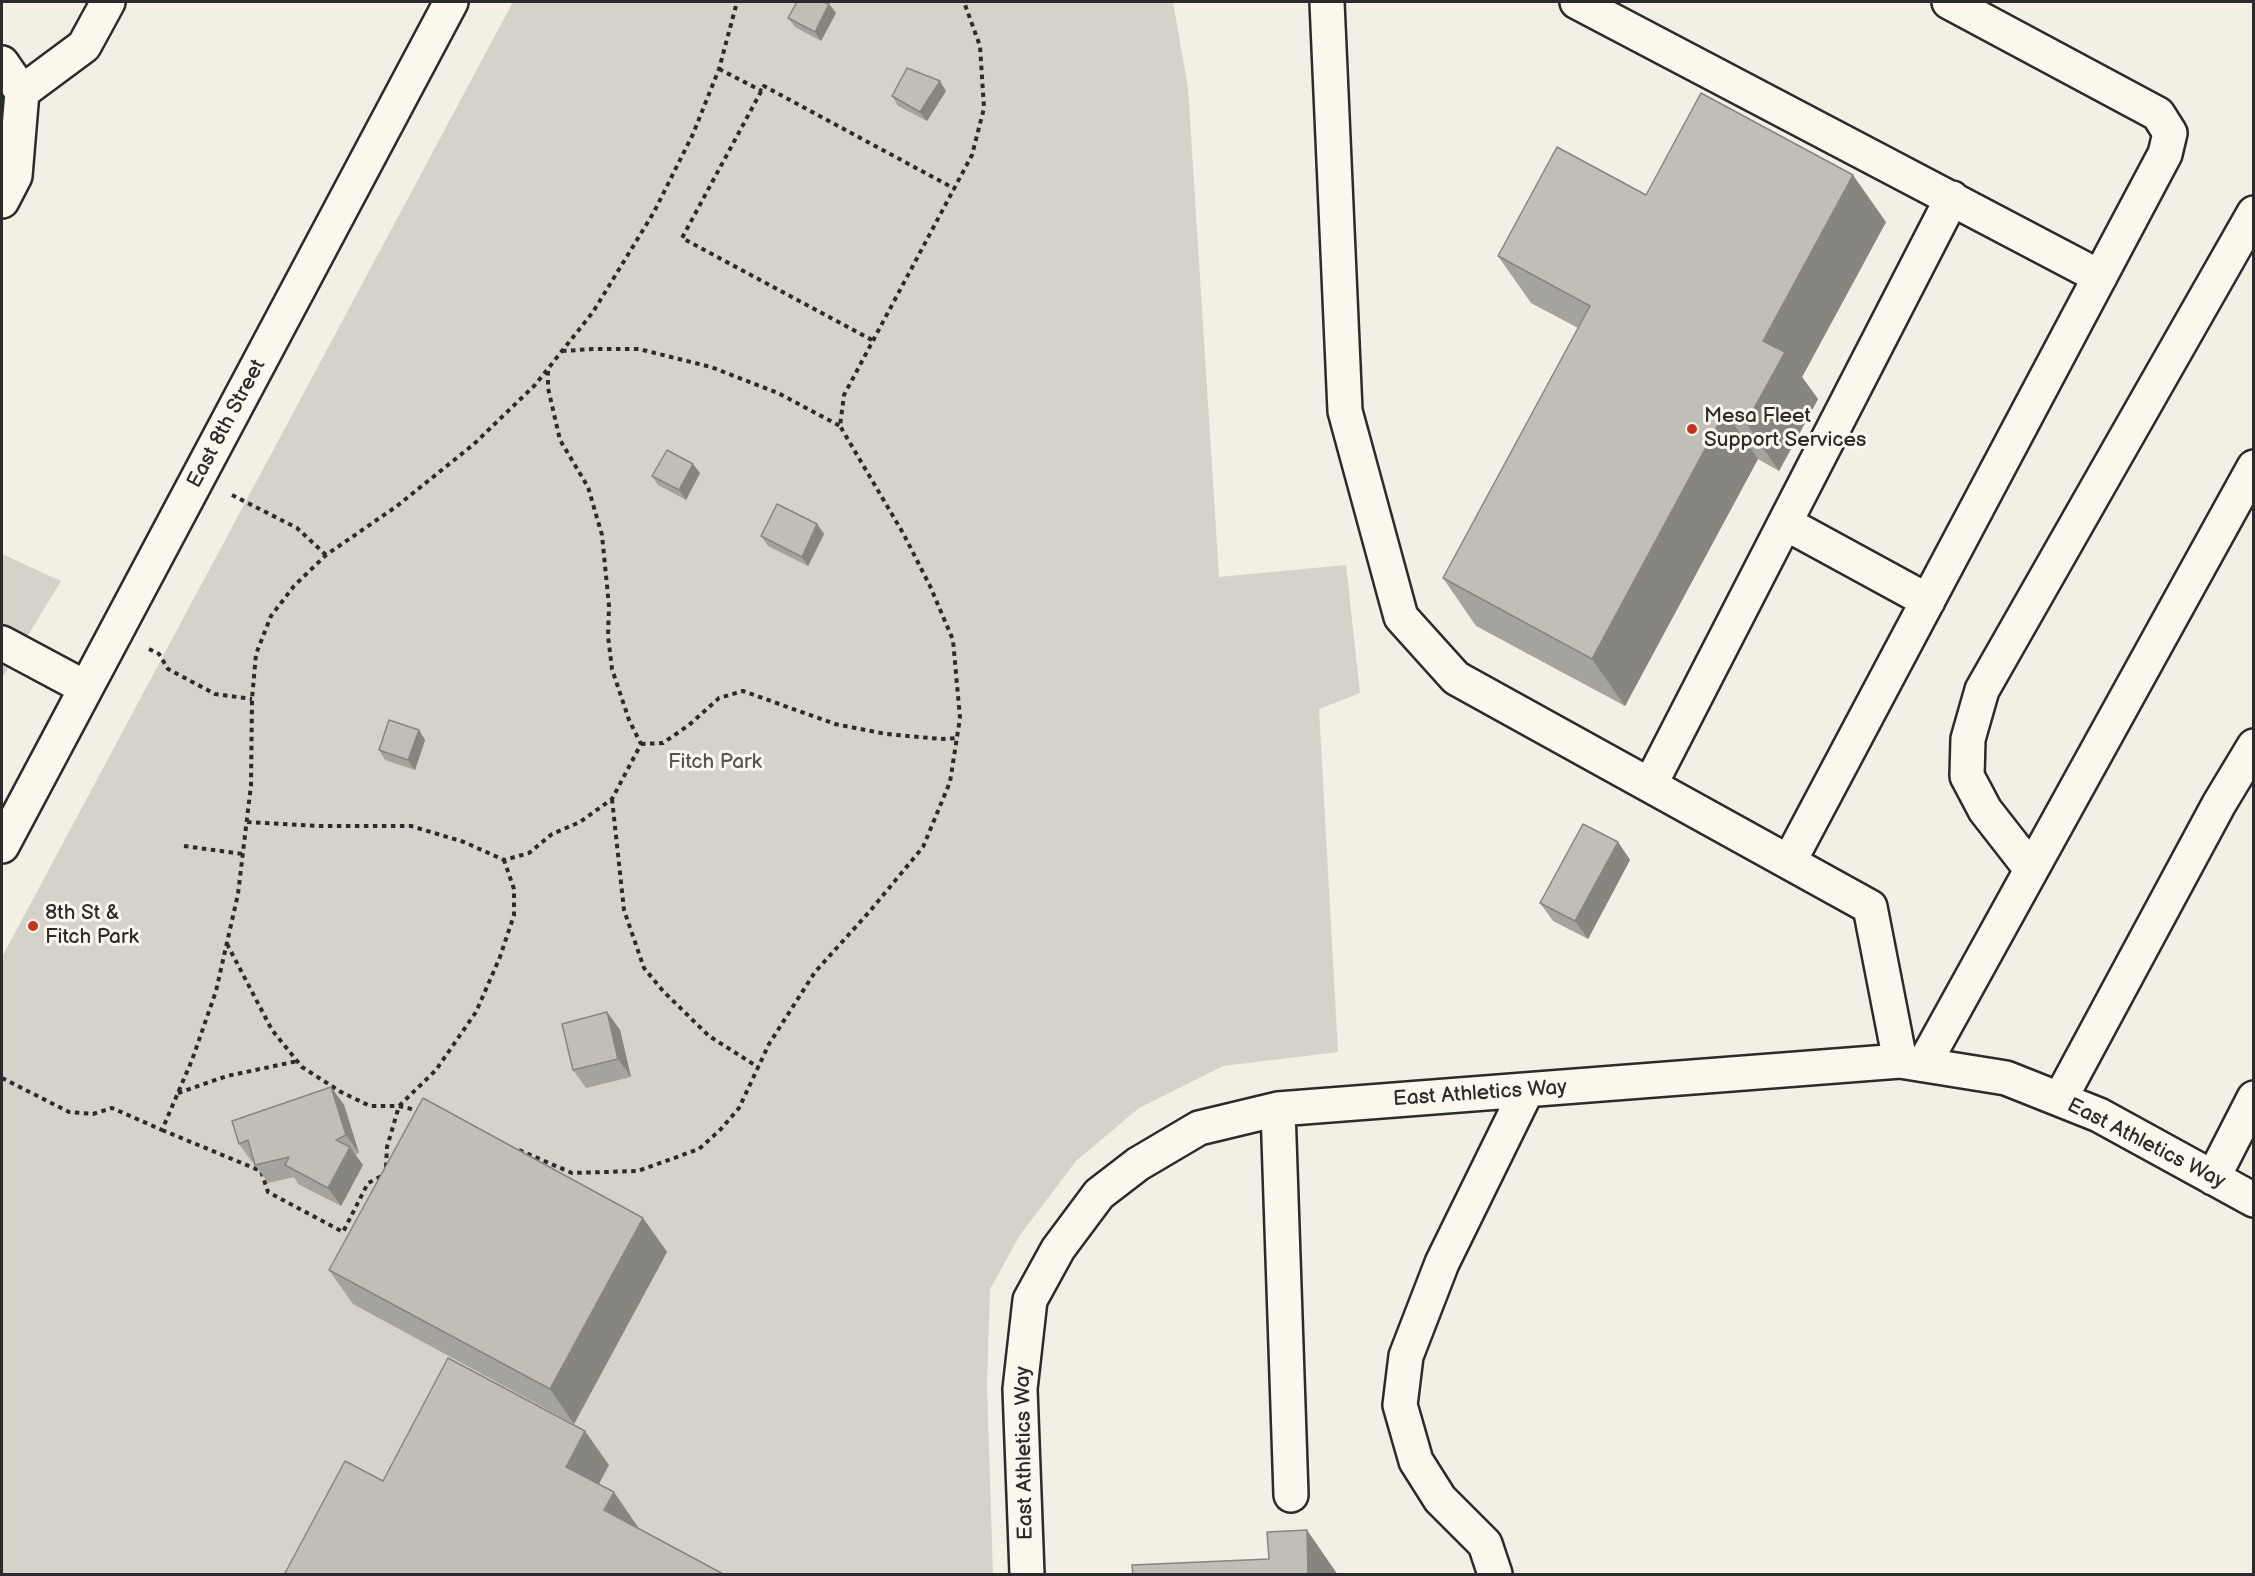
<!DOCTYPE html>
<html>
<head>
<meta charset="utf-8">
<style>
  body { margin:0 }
  #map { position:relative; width:2255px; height:1576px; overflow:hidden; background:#f3efe4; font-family:"Balsamiq Sans",sans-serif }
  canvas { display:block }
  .frame { position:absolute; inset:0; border:3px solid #2b2b2b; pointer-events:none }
</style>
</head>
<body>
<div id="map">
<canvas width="2255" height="1576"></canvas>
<div class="frame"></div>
</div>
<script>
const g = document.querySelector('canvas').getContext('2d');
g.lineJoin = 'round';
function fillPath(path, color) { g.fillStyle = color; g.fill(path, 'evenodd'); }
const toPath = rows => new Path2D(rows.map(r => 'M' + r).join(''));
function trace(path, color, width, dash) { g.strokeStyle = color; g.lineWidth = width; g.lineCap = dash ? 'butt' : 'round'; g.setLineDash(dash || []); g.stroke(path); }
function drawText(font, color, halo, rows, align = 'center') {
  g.font = font + ' "Balsamiq Sans",sans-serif'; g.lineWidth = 6; g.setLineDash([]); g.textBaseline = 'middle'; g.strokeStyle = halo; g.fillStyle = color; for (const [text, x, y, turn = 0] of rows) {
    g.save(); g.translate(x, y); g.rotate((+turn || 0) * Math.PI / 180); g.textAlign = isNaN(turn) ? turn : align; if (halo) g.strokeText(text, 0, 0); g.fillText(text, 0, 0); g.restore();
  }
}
const green = toPath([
  [513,2,1173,2,1188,88,1219,577,1346,565,1360,693,1319,709,1338,1052,1223,1066,1139,1108,1076,1161,1020,1235,990,1289,987,1385,993,1574,2,1574,2,957],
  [2,554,61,581,2,678]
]);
const path = toPath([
  [719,69,762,91],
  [872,340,682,238,764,86,955,189],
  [562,351,593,349,639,349,711,367,778,393,840,426],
  [232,495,297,528,326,555],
  [149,649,159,654,168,669,215,694,252,699],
  [641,744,663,743,689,725,719,698,743,691,835,724,886,734,941,739,957,738],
  [612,799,624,910,644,968,663,991,709,1036,758,1067],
  [247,822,320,826,411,826,464,842,504,860,529,853,552,834,580,822,612,799,641,744,629,720,612,669,608,636,609,606,602,535,588,487,560,440,548,388,548,368],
  [184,846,243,854],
  [227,944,272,1030,302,1067,341,1092,370,1106,399,1106,420,1111],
  [2,1078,69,1112,93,1114,112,1108,162,1130,192,1060,216,991,238,894,251,785,252,699,256,654,271,616,294,586,326,555,397,506,474,444,535,385,593,312,654,212,693,134,719,69,737,2],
  [178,1093,227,1076,298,1061],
  [162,1130,261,1171,268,1192,343,1232,368,1183,382,1176],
  [519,1150,572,1173,638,1171,699,1149,721,1129,739,1108,769,1044,815,972,870,911,923,847,950,782,960,718,953,640,930,586,903,533,840,426,844,395,972,155,984,108,980,46,964,2],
  [386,1167,387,1147,399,1106,436,1070,476,1012,500,957,514,915,514,889,504,860]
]);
const minor = toPath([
  [1327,2,1345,411,1401,617,1456,678,1870,907,1900,1061],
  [1577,2,2100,277],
  [2,63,22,92],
  [2,201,15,176,22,92,84,46,108,2],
  [1785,523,1928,601],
  [2,643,86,688],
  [1650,785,1952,198],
  [2,846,451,2],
  [1789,862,2165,154,2170,133,2158,114,1949,2],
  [2031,869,1985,810,1967,776,1968,739,1982,690,2254,213],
  [1924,1064,2254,467],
  [2060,1099,2219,804,2254,746],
  [1278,1109,1291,1495],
  [2213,1178,2254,1098],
  [1027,1574,1020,1389,1030,1300,1058,1249,1099,1194,1138,1164,1199,1128,1278,1109,1900,1061,2006,1078,2099,1115,2254,1200],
  [1495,1574,1485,1544,1440,1499,1416,1461,1400,1405,1406,1356,1442,1263,1527,1090]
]);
const wall = toPath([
  [829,4,836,13,821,41,795,27,788,18],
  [946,91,927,121,898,106,892,96],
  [1646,195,1886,222,1802,377,1818,399,1779,471,1758,459,1625,706,1476,626,1443,578,1578,328,1531,303,1498,256],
  [700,473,686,500,658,485,652,476],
  [817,524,824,534,808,566,768,546,761,536],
  [419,730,425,740,415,770,385,760,379,750],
  [1618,842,1630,860,1588,939,1553,921,1540,903],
  [607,1012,620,1030,631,1077,586,1088,573,1070],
  [331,1087,344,1105,359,1153,355,1155,363,1165,341,1206,298,1184,294,1177,268,1183,255,1165,254,1161,252,1162,239,1144],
  [643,1218,667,1252,574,1424,353,1304,329,1270]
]);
const shadedWall = toPath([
  [829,4,836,13,821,41,815,32],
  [940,81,946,91,927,121,920,112],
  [1853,175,1886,222,1802,377,1818,399,1779,471,1746,423,1763,341],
  [1725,412,1758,459,1625,706,1592,659],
  [693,464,700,473,686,500,679,490],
  [817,524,824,534,808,566,802,557],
  [419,730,425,740,415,770,408,760],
  [1618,842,1630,860,1588,939,1575,921],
  [607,1012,620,1030,631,1077,618,1059],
  [331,1087,344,1105,359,1153,346,1135],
  [350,1147,363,1165,341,1206,328,1188],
  [643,1218,667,1252,574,1424,550,1389],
  [585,1431,609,1465,590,1501,566,1467],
  [614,1492,638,1527,628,1545,604,1510],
  [1307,1530,1338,1575,1308,1575]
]);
const building = toPath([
  [797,2,824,2,829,4,815,32,788,18,797,2],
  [907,68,940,81,920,112,892,96,907,68],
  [1701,93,1853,175,1763,341,1785,352,1746,423,1725,412,1592,659,1443,578,1590,306,1498,256,1557,147,1646,195,1701,93],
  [667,450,693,464,679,490,652,476,667,450],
  [777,504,817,524,802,557,761,536,777,504],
  [389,720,419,730,408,760,379,750,389,720],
  [1583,824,1618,842,1575,921,1540,903,1583,824],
  [607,1012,618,1059,573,1070,562,1024,607,1012],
  [331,1087,346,1135,336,1140,350,1147,328,1188,285,1165,289,1157,255,1165,248,1140,239,1144,232,1121,331,1087],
  [423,1098,643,1218,550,1389,329,1270,423,1098],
  [448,1358,585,1431,566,1467,614,1492,604,1510,725,1575,284,1575,345,1461,383,1481,448,1358],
  [1307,1530,1308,1575,1133,1575,1132,1565,1269,1559,1267,1532,1307,1530]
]);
const markers = [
  [1692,429,6,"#c8321e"],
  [33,926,6,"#c8321e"]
];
const poiNames = [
  ["Mesa Fleet",1704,417],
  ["Support Services",1704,441],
  ["8th St &",45,914],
  ["Fitch Park",45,938]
];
const streetNames = [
  ["East 8th Street",227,424,-62],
  ["East Athletics Way",1480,1094,-4],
  ["East Athletics Way",2146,1144,27],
  ["East Athletics Way",1025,1453,-91]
];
const parkNames = [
  ["Fitch Park",715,763]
];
fillPath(green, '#d5d2c9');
trace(minor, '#2b2b2b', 38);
trace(path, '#2b2b2b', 4, [4.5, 4.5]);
trace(minor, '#fbf7ec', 33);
fillPath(wall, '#a5a39d');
fillPath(shadedWall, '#86857f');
fillPath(building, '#c0beb6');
trace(building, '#86857f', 1.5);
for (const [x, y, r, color] of markers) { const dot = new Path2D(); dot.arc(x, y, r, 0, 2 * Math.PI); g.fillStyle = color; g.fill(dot); trace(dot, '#fbf7ec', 2); }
drawText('21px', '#2b2b2b', '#fbf7ec', poiNames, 'left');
drawText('21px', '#2b2b2b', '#fbf7ec', streetNames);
drawText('21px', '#565552', '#fbf7ec', parkNames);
</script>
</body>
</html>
